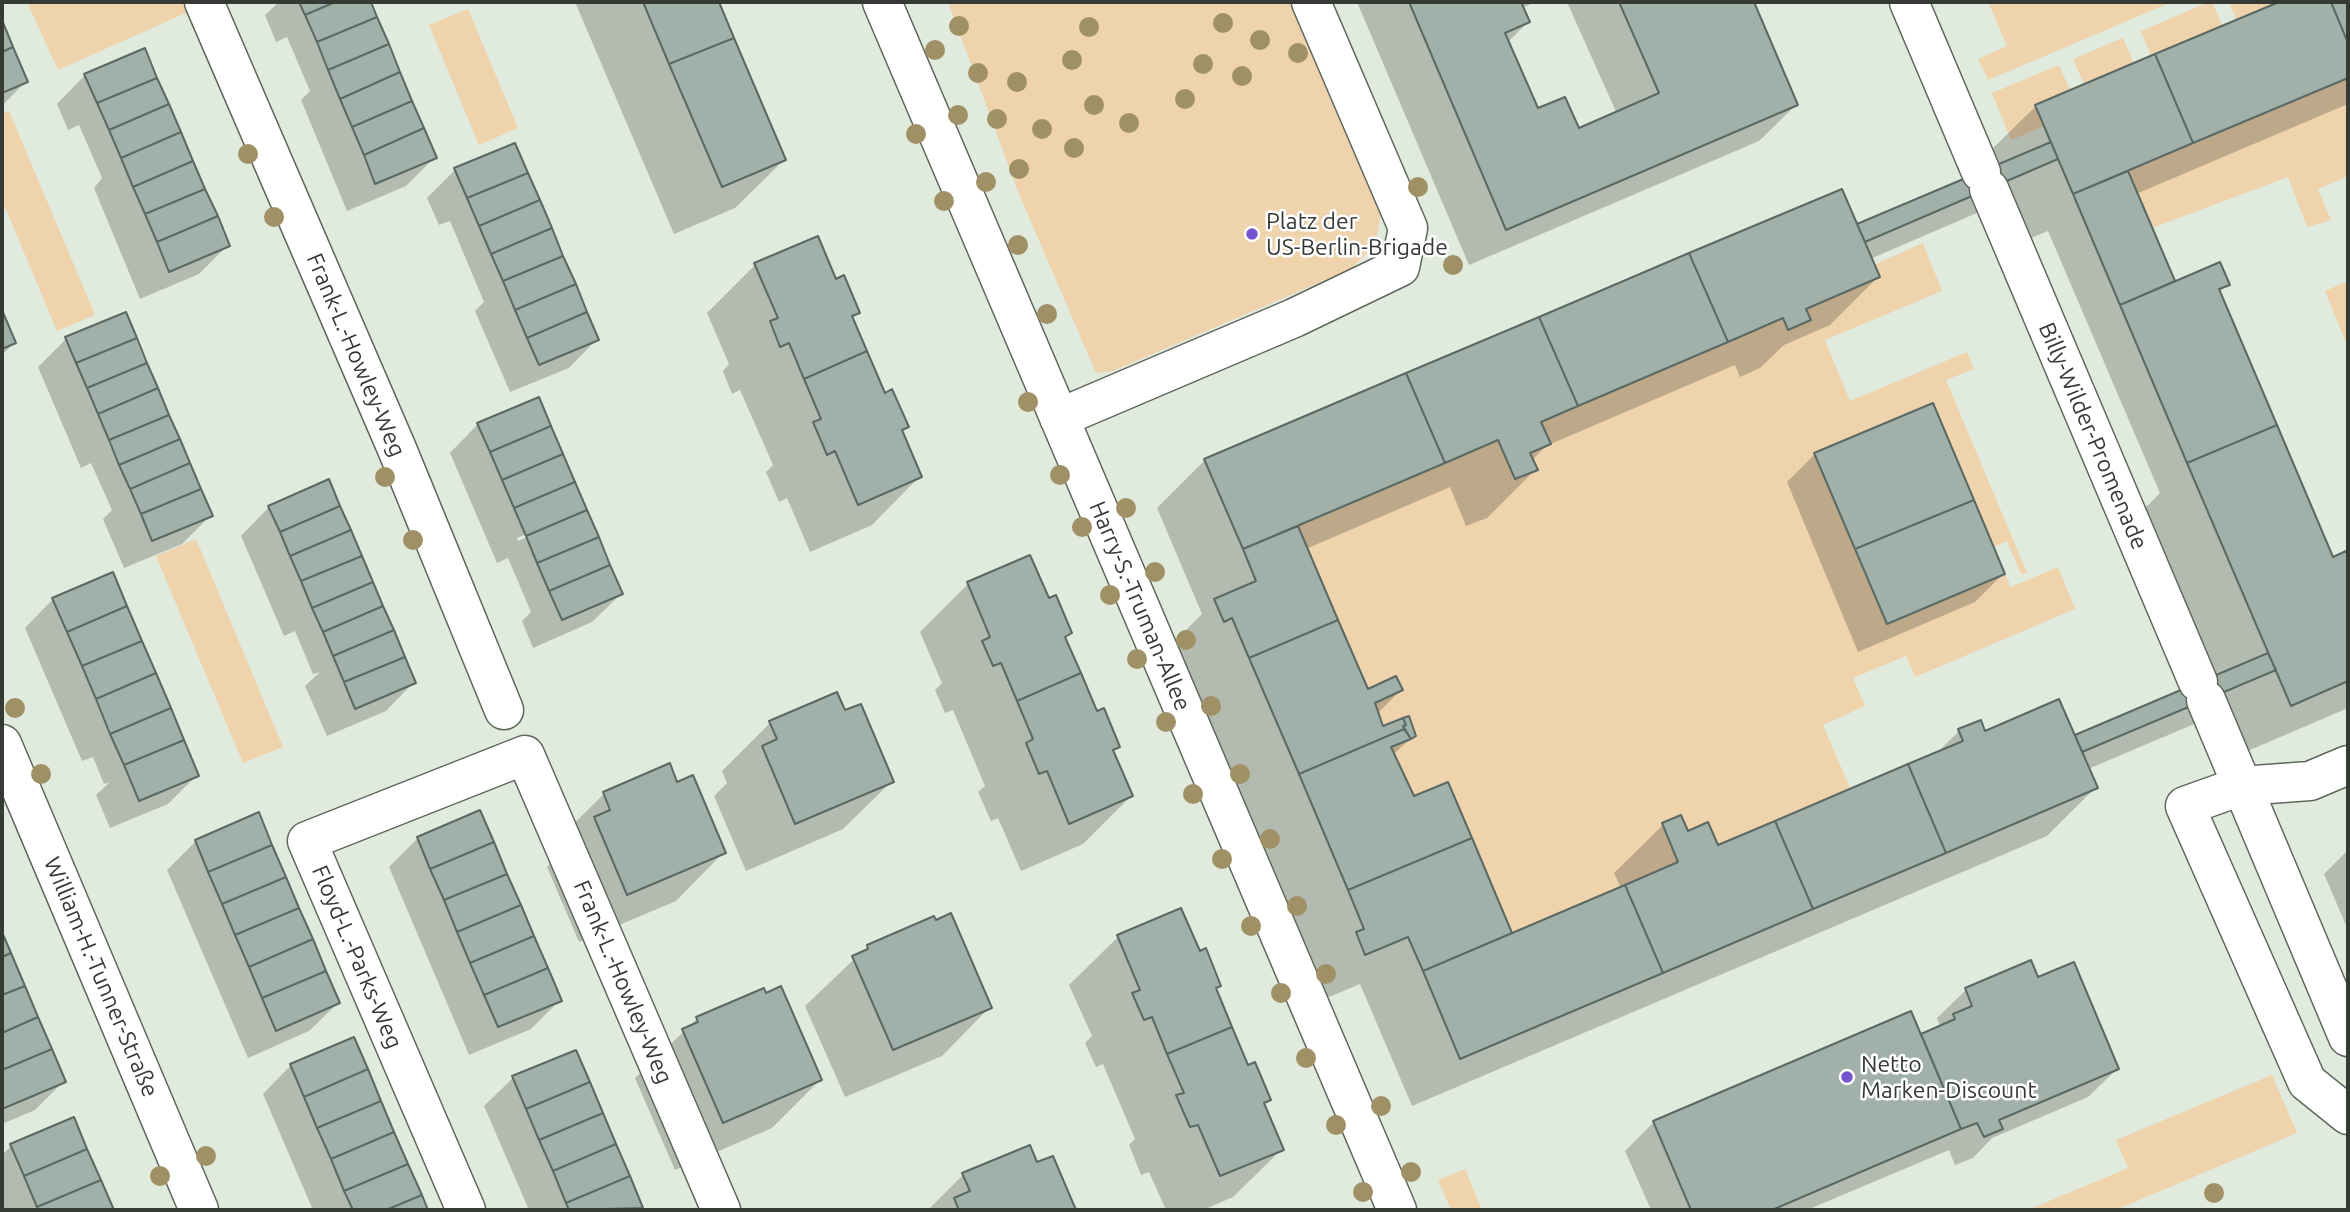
<!DOCTYPE html>
<html>
<head>
<meta charset="utf-8">
<style>
  body { margin:0 }
  #map { position:relative; width:2350px; height:1212px; overflow:hidden; background:#e0eadd; font-family:Ubuntu,sans-serif }
  canvas { display:block }
  .frame { position:absolute; inset:0; border:4px solid #363a35; pointer-events:none }
</style>
</head>
<body>
<div id="map">
<canvas width="2350" height="1212"></canvas>
<div class="frame"></div>
</div>
<script>
const g = document.querySelector('canvas').getContext('2d');
g.lineJoin = 'round';
function fillPath(path, color) { g.fillStyle = color; g.fill(path, 'evenodd'); }
const toPath = rows => new Path2D(rows.map(r => 'M' + r).join(''));
function trace(path, color, width, dash) { g.strokeStyle = color; g.lineWidth = width; g.lineCap = dash ? 'butt' : 'round'; g.setLineDash(dash || []); g.stroke(path); }
function drawText(font, color, halo, rows, align = 'center') {
  g.font = font + ' Ubuntu,sans-serif'; g.lineWidth = 5; g.setLineDash([]); g.textBaseline = 'middle'; g.strokeStyle = halo; g.fillStyle = color; for (const [text, x, y, turn = 0] of rows) {
    g.save(); g.translate(x, y); g.rotate((+turn || 0) * Math.PI / 180); g.textAlign = isNaN(turn) ? turn : align; if (halo) g.strokeText(text, 0, 0); g.fillText(text, 0, 0); g.restore();
  }
}
const green = toPath([
  [27,2,183,2,188,12,58,70],
  [948,2,1290,2,1381,213,1377,235,1369,251,1351,269,1113,371,1096,373,1019,194],
  [1988,2,2172,2,1988,80,1978,59,2007,46],
  [2209,2,2212,2,2222,25,2151,56,2141,31],
  [2229,2,2279,2,2236,19],
  [468,9,518,128,479,145,429,25],
  [2123,38,2134,63,2084,84,2073,59],
  [2059,65,2070,90,2035,105,2044,126,2011,140,1992,93],
  [2348,78,2348,176,2318,189,2331,220,2307,227,2288,177,2152,228,2128,171],
  [9,111,95,315,57,331,2,200,2,114],
  [1923,243,1942,291,1825,340,1850,401,1967,352,1974,369,1946,380,2027,573,2021,574,2007,541,1994,547,1932,403,1814,453,1887,624,2005,574,2011,587,2058,567,2075,609,1915,677,1906,656,1853,678,1865,706,1823,725,1850,788,1718,845,1708,822,1688,831,1681,815,1662,823,1678,862,1512,933,1448,783,1414,796,1391,747,1416,736,1409,716,1383,726,1375,703,1403,690,1396,676,1368,689,1298,526,1498,440,1514,479,1537,470,1530,453,1551,444,1541,422,1783,318,1788,329,1810,320,1806,309,1880,277,1874,265],
  [2348,281,2348,348,2325,291],
  [196,539,283,747,243,763,156,556],
  [2272,1075,2297,1133,2116,1210,2028,1210,2128,1168,2116,1140],
  [1465,1169,1482,1210,1451,1210,1438,1180]
]);
const shadow = toPath([
  [279,2,369,2,435,157,406,186,347,211,301,100,310,91,287,37,276,42,265,15],
  [575,2,716,2,784,160,735,208,674,234],
  [1357,2,1536,2,1522,8,1528,22,1507,43,1537,110,1579,130,1617,114,1567,2,1752,2,1796,105,1759,141,1469,265],
  [2283,2,2348,2,2348,104,2136,194,2174,283,2228,284,2219,293,2332,559,2348,552,2348,708,2243,753,2225,711,2088,769,2095,788,2047,836,1412,1106,1360,984,1317,1002,1167,649,1202,614,1157,508,1205,460,1857,227,1993,168,1987,154,2036,106],
  [2007,200,2024,241,2048,231,2160,493,2140,513,2211,679,2074,737,1959,731,1936,754,1717,847,1687,833,1680,817,1663,825,1614,873,1621,888,1511,935,1447,785,1413,799,1393,755,1414,735,1408,718,1382,728,1377,714,1401,690,1367,691,1306,549,1450,487,1466,526,1487,518,1535,470,1532,460,1546,446,1735,365,1740,377,1760,368,1784,345,1830,325,1878,277,1870,259],
  [2,25,26,81,2,106],
  [85,75,228,245,199,274,140,299,94,188,102,178,79,125,68,130,57,104],
  [455,170,597,339,569,368,510,392,475,311,484,302,450,221,439,225,427,198],
  [755,265,835,281,858,312,851,319,884,395,906,427,901,432,920,476,872,525,810,552,787,498,779,502,766,472,773,465,740,390,732,394,723,371,729,364,707,313],
  [2,315,14,343,2,355],
  [66,339,211,515,182,544,124,568,103,519,112,510,91,463,81,468,38,367],
  [478,424,621,594,592,622,533,648,522,621,531,612,508,558,497,563,450,453],
  [553,523,553,526,518,541,517,538],
  [1815,454,2003,574,1975,602,1858,652,1787,482],
  [269,507,414,682,386,711,327,736,305,686,320,672,313,674,295,631,284,636,241,536],
  [968,584,1048,601,1070,633,1064,639,1096,713,1118,746,1112,752,1131,796,1083,844,1021,871,998,818,991,821,978,792,985,786,953,710,945,713,935,690,942,683,920,632],
  [53,599,197,775,168,804,110,828,96,795,110,782,104,784,93,757,82,761,25,628],
  [770,723,892,781,843,829,746,871,714,796,727,783,722,771],
  [669,766,676,784,724,852,676,901,579,942,547,867,560,853,555,842,604,794],
  [258,815,338,1003,309,1031,248,1058,167,870,196,841],
  [418,838,560,1000,531,1029,469,1055,389,867],
  [2348,850,2348,930,2324,874],
  [1180,910,1199,953,1219,985,1214,990,1247,1067,1269,1099,1263,1105,1282,1149,1233,1197,1203,1210,1166,1210,1149,1172,1141,1175,1129,1145,1135,1139,1103,1064,1096,1067,1085,1043,1092,1036,1069,985,1118,937],
  [2,937,64,1081,35,1110,2,1124],
  [868,946,990,1007,942,1056,845,1097,805,1006],
  [2030,962,2038,979,2117,1069,2088,1097,1992,1138,1973,1158,1955,1165,1949,1150,1807,1210,1651,1210,1625,1151,1654,1122,1920,1036,1941,1028,1937,1018,1966,990],
  [697,1019,820,1080,772,1128,675,1170,635,1078],
  [353,1039,426,1210,313,1210,263,1094,291,1065],
  [575,1052,642,1210,529,1210,484,1106,513,1078],
  [73,1120,112,1210,2,1210,2,1155,11,1146],
  [1052,1158,1074,1210,928,1210,963,1175,1037,1165]
]);
const building = toPath([
  [299,2,335,2,305,15,299,2],
  [335,2,371,2,377,17,317,42,305,15,335,2],
  [643,2,719,2,734,38,669,64,643,2],
  [1409,2,1521,2,1530,22,1505,33,1538,108,1565,97,1579,128,1659,93,1619,2,1754,2,1798,105,1506,230,1409,2],
  [2279,2,2331,2,2348,43,2348,78,2193,143,2155,54,2279,2],
  [2331,2,2348,2,2348,43,2331,2],
  [377,17,389,44,328,70,317,42,377,17],
  [2,20,13,47,2,52,2,20],
  [734,38,786,160,722,187,669,64,734,38],
  [389,44,400,72,340,99,328,70,389,44],
  [13,47,28,82,2,93,2,52,13,47],
  [145,48,157,78,97,103,84,74,145,48],
  [2155,54,2193,143,2073,194,2035,105,2155,54],
  [400,72,412,101,352,127,340,99,400,72],
  [157,78,169,104,109,130,97,103,157,78],
  [412,101,424,128,364,155,352,127,412,101],
  [169,104,181,132,121,158,109,130,169,104],
  [424,128,437,158,375,184,364,155,424,128],
  [181,132,193,161,133,187,121,158,181,132],
  [2051,142,2058,159,1865,242,1857,224,2051,142],
  [515,143,528,173,467,198,454,168,515,143],
  [193,161,205,189,145,214,133,187,193,161],
  [2128,171,2175,281,2120,305,2073,194,2128,171],
  [528,173,540,200,479,226,467,198,528,173],
  [205,189,218,216,157,242,145,214,205,189],
  [1842,189,1880,277,1806,309,1811,320,1788,330,1783,318,1728,342,1689,253,1842,189],
  [540,200,552,228,491,254,479,226,540,200],
  [218,216,230,246,169,272,157,242,218,216],
  [552,228,563,256,503,281,491,254,552,228],
  [818,236,836,279,844,275,860,313,852,316,867,351,804,379,789,343,780,347,770,321,778,318,754,263,818,236],
  [1689,253,1728,342,1578,406,1539,317,1689,253],
  [563,256,576,284,515,310,503,281,563,256],
  [2220,262,2230,285,2219,289,2277,425,2187,463,2120,305,2220,262],
  [576,284,587,312,527,338,515,310,576,284],
  [2,310,16,343,2,349,2,310],
  [126,312,137,338,76,363,65,337,126,312],
  [587,312,599,340,539,365,527,338,587,312],
  [1539,317,1578,406,1541,422,1551,444,1530,453,1538,470,1515,479,1498,440,1445,463,1406,373,1539,317],
  [137,338,147,363,87,388,76,363,137,338],
  [867,351,885,393,892,389,909,427,902,430,922,477,858,505,835,451,827,455,813,422,821,419,804,379,867,351],
  [147,363,158,388,98,414,87,388,147,363],
  [1406,373,1445,463,1243,549,1204,459,1406,373],
  [158,388,169,415,109,440,98,414,158,388],
  [539,397,551,426,490,452,477,423,539,397],
  [1933,403,1974,500,1855,549,1814,453,1933,403],
  [169,415,180,439,119,465,109,440,169,415],
  [2277,425,2333,557,2346,551,2348,558,2348,681,2291,706,2187,463,2277,425],
  [551,426,563,454,502,480,490,452,551,426],
  [180,439,190,463,130,489,119,465,180,439],
  [563,454,575,482,514,508,502,480,563,454],
  [190,463,201,489,141,514,130,489,190,463],
  [329,479,340,506,280,532,268,506,329,479],
  [575,482,587,510,526,536,514,508,575,482],
  [201,489,213,516,152,541,141,514,201,489],
  [1974,500,2005,574,1887,624,1855,549,1974,500],
  [340,506,351,530,290,556,280,532,340,506],
  [587,510,599,537,537,563,526,536,587,510],
  [1298,526,1338,620,1249,658,1232,618,1224,622,1214,599,1256,581,1243,549,1298,526],
  [351,530,362,556,301,581,290,556,351,530],
  [599,537,610,565,549,591,537,563,599,537],
  [1030,555,1049,598,1056,595,1072,633,1065,637,1081,673,1017,701,1001,663,993,666,982,641,990,637,967,582,1030,555],
  [362,556,373,582,312,608,301,581,362,556],
  [610,565,623,594,562,620,549,591,610,565],
  [113,572,127,606,67,632,52,598,113,572],
  [373,582,383,606,323,632,312,608,373,582],
  [127,606,142,641,82,666,67,632,127,606],
  [383,606,394,630,333,656,323,632,383,606],
  [1338,620,1368,689,1396,676,1403,690,1375,703,1383,726,1403,718,1406,725,1403,726,1404,729,1299,774,1249,658,1338,620],
  [394,630,405,657,344,682,333,656,394,630],
  [142,641,156,673,96,699,82,666,142,641],
  [2268,653,2276,670,2082,752,2075,735,2268,653],
  [405,657,416,683,355,709,344,682,405,657],
  [156,673,171,708,110,734,96,699,156,673],
  [1081,673,1097,711,1104,708,1120,747,1113,750,1133,796,1069,824,1047,771,1039,774,1026,743,1033,739,1017,701,1081,673],
  [837,692,845,710,861,704,894,782,795,824,762,746,777,739,769,721,837,692],
  [2059,699,2098,788,1946,853,1908,764,1963,741,1958,729,1981,720,1985,731,2059,699],
  [171,708,184,740,124,765,110,734,171,708],
  [1409,716,1416,736,1411,739,1403,726,1406,725,1403,718,1409,716],
  [1404,729,1411,739,1391,747,1414,796,1448,782,1472,838,1348,890,1299,774,1404,729],
  [184,740,199,776,139,801,124,765,184,740],
  [670,763,677,782,693,775,726,853,627,895,594,817,610,810,603,792,670,763],
  [1908,764,1946,853,1813,909,1775,821,1908,764],
  [480,810,494,842,430,869,417,837,480,810],
  [259,812,272,845,208,872,195,840,259,812],
  [1681,815,1688,831,1708,822,1718,845,1775,821,1813,909,1663,973,1625,885,1678,862,1662,823,1681,815],
  [1472,838,1512,933,1423,971,1408,937,1365,955,1356,932,1364,929,1348,890,1472,838],
  [494,842,507,874,444,900,430,869,494,842],
  [272,845,286,877,222,904,208,872,272,845],
  [507,874,521,905,457,932,444,900,507,874],
  [286,877,299,908,235,935,222,904,286,877],
  [1625,885,1663,973,1460,1059,1423,971,1625,885],
  [521,905,534,936,470,963,457,932,521,905],
  [299,908,313,939,249,967,235,935,299,908],
  [1181,908,1200,951,1206,948,1221,986,1216,988,1232,1027,1167,1054,1152,1017,1144,1020,1132,993,1140,990,1117,935,1181,908],
  [951,913,992,1008,893,1050,852,956,868,949,867,945,934,916,936,920,951,913],
  [2,932,11,953,2,957,2,932],
  [534,936,548,968,484,995,470,963,534,936],
  [313,939,326,971,262,998,249,967,313,939],
  [11,953,25,986,2,995,2,957,11,953],
  [2031,960,2038,977,2074,962,2119,1069,1999,1120,2003,1129,1984,1137,1977,1123,1961,1129,1921,1034,1955,1019,1953,1014,1972,1006,1965,988,2031,960],
  [548,968,562,1001,498,1027,484,995,548,968],
  [326,971,340,1003,276,1031,262,998,326,971],
  [25,986,38,1017,2,1033,2,995,25,986],
  [781,986,822,1080,723,1123,682,1029,698,1022,696,1017,764,988,766,993,781,986],
  [1911,1011,1961,1129,1772,1210,1691,1210,1653,1121,1911,1011],
  [38,1017,52,1049,2,1070,2,1033,38,1017],
  [1232,1027,1248,1065,1255,1062,1271,1100,1264,1103,1284,1150,1220,1176,1198,1125,1190,1127,1176,1095,1184,1093,1167,1054,1232,1027],
  [354,1037,368,1069,304,1097,290,1064,354,1037],
  [52,1049,66,1082,2,1109,2,1070,52,1049],
  [576,1050,590,1082,526,1109,512,1076,576,1050],
  [368,1069,381,1101,317,1128,304,1097,368,1069],
  [590,1082,603,1113,539,1140,526,1109,590,1082],
  [381,1101,394,1132,331,1159,317,1128,381,1101],
  [603,1113,616,1144,553,1171,539,1140,603,1113],
  [74,1117,87,1149,24,1176,10,1144,74,1117],
  [394,1132,408,1164,344,1191,331,1159,394,1132],
  [616,1144,630,1176,566,1203,553,1171,616,1144],
  [1030,1145,1037,1162,1053,1156,1076,1210,959,1210,954,1198,970,1191,962,1173,1030,1145],
  [87,1149,101,1180,37,1207,24,1176,87,1149],
  [408,1164,422,1195,386,1210,353,1210,344,1191,408,1164],
  [630,1176,643,1208,569,1210,566,1203,630,1176],
  [101,1180,114,1210,39,1210,37,1207,101,1180],
  [422,1195,428,1210,386,1210,422,1195]
]);
const minor = toPath([
  [204,2,397,449,504,710],
  [882,2,1397,1210],
  [1909,2,1981,172],
  [1989,189,2198,682],
  [1059,418,1294,318,1400,267,1408,228,1311,2],
  [2206,700,2348,1037],
  [2,744,199,1210],
  [2348,765,2310,781,2241,786,2185,806,2307,1082,2348,1115],
  [466,1210,307,841,525,755,721,1210]
]);
const trees = [
  [1223,23],
  [959,26],
  [1089,27],
  [1260,40],
  [935,50],
  [1298,53],
  [1072,60],
  [1203,64],
  [978,73],
  [1242,76],
  [1017,82],
  [1185,99],
  [1094,105],
  [958,115],
  [997,119],
  [1129,123],
  [1042,129],
  [916,134],
  [1074,148],
  [248,154],
  [1019,169],
  [986,182],
  [1418,187],
  [944,201],
  [274,217],
  [1018,245],
  [1453,265],
  [1047,314],
  [1028,402],
  [1060,475],
  [385,477],
  [1126,508],
  [1082,527],
  [413,540],
  [1155,572],
  [1110,595],
  [1186,640],
  [1137,659],
  [1211,706],
  [15,708],
  [1166,722],
  [41,774],
  [1240,774],
  [1193,794],
  [1270,839],
  [1222,859],
  [1297,906],
  [1251,926],
  [1326,974],
  [1281,993],
  [1306,1058],
  [1381,1106],
  [1336,1125],
  [206,1156],
  [1411,1172],
  [160,1176],
  [1363,1192],
  [2214,1193]
];
const markers = [
  [1252,234,7,"#7454cd"],
  [1847,1077,7,"#7454cd"]
];
const poiNames = [
  ["Platz der",1266,221],
  ["US-Berlin-Brigade",1266,247],
  ["Netto",1861,1064],
  ["Marken-Discount",1861,1090]
];
const streetNames = [
  ["Frank-L.-Howley-Weg",356,355,67],
  ["Billy-Wilder-Promenade",2093,436,67],
  ["Harry-S.-Truman-Allee",1140,606,67],
  ["Floyd-L.-Parks-Weg",357,957,67],
  ["William-H.-Tunner-Straße",101,977,67],
  ["Frank-L.-Howley-Weg",623,982,67]
];
fillPath(green, '#eed3ad');
fillPath(shadow, '#0003');
fillPath(building, '#a1b1aa');
trace(building, '#5a6963', 2);
trace(minor, '#5f675c', 41);
trace(minor, '#fff', 38);
g.fillStyle = '#9f9066';
for (const [x, y] of trees) { g.beginPath(); g.arc(x, y, 10, 0, 2 * Math.PI); g.fill(); }
for (const [x, y, r, color] of markers) { const dot = new Path2D(); dot.arc(x, y, r, 0, 2 * Math.PI); g.fillStyle = color; g.fill(dot); trace(dot, '#fff', 2.5); }
drawText('23px', '#363a35', '#fff', poiNames, 'left');
drawText('23px', '#363a35', '#fff', streetNames);
</script>
</body>
</html>
